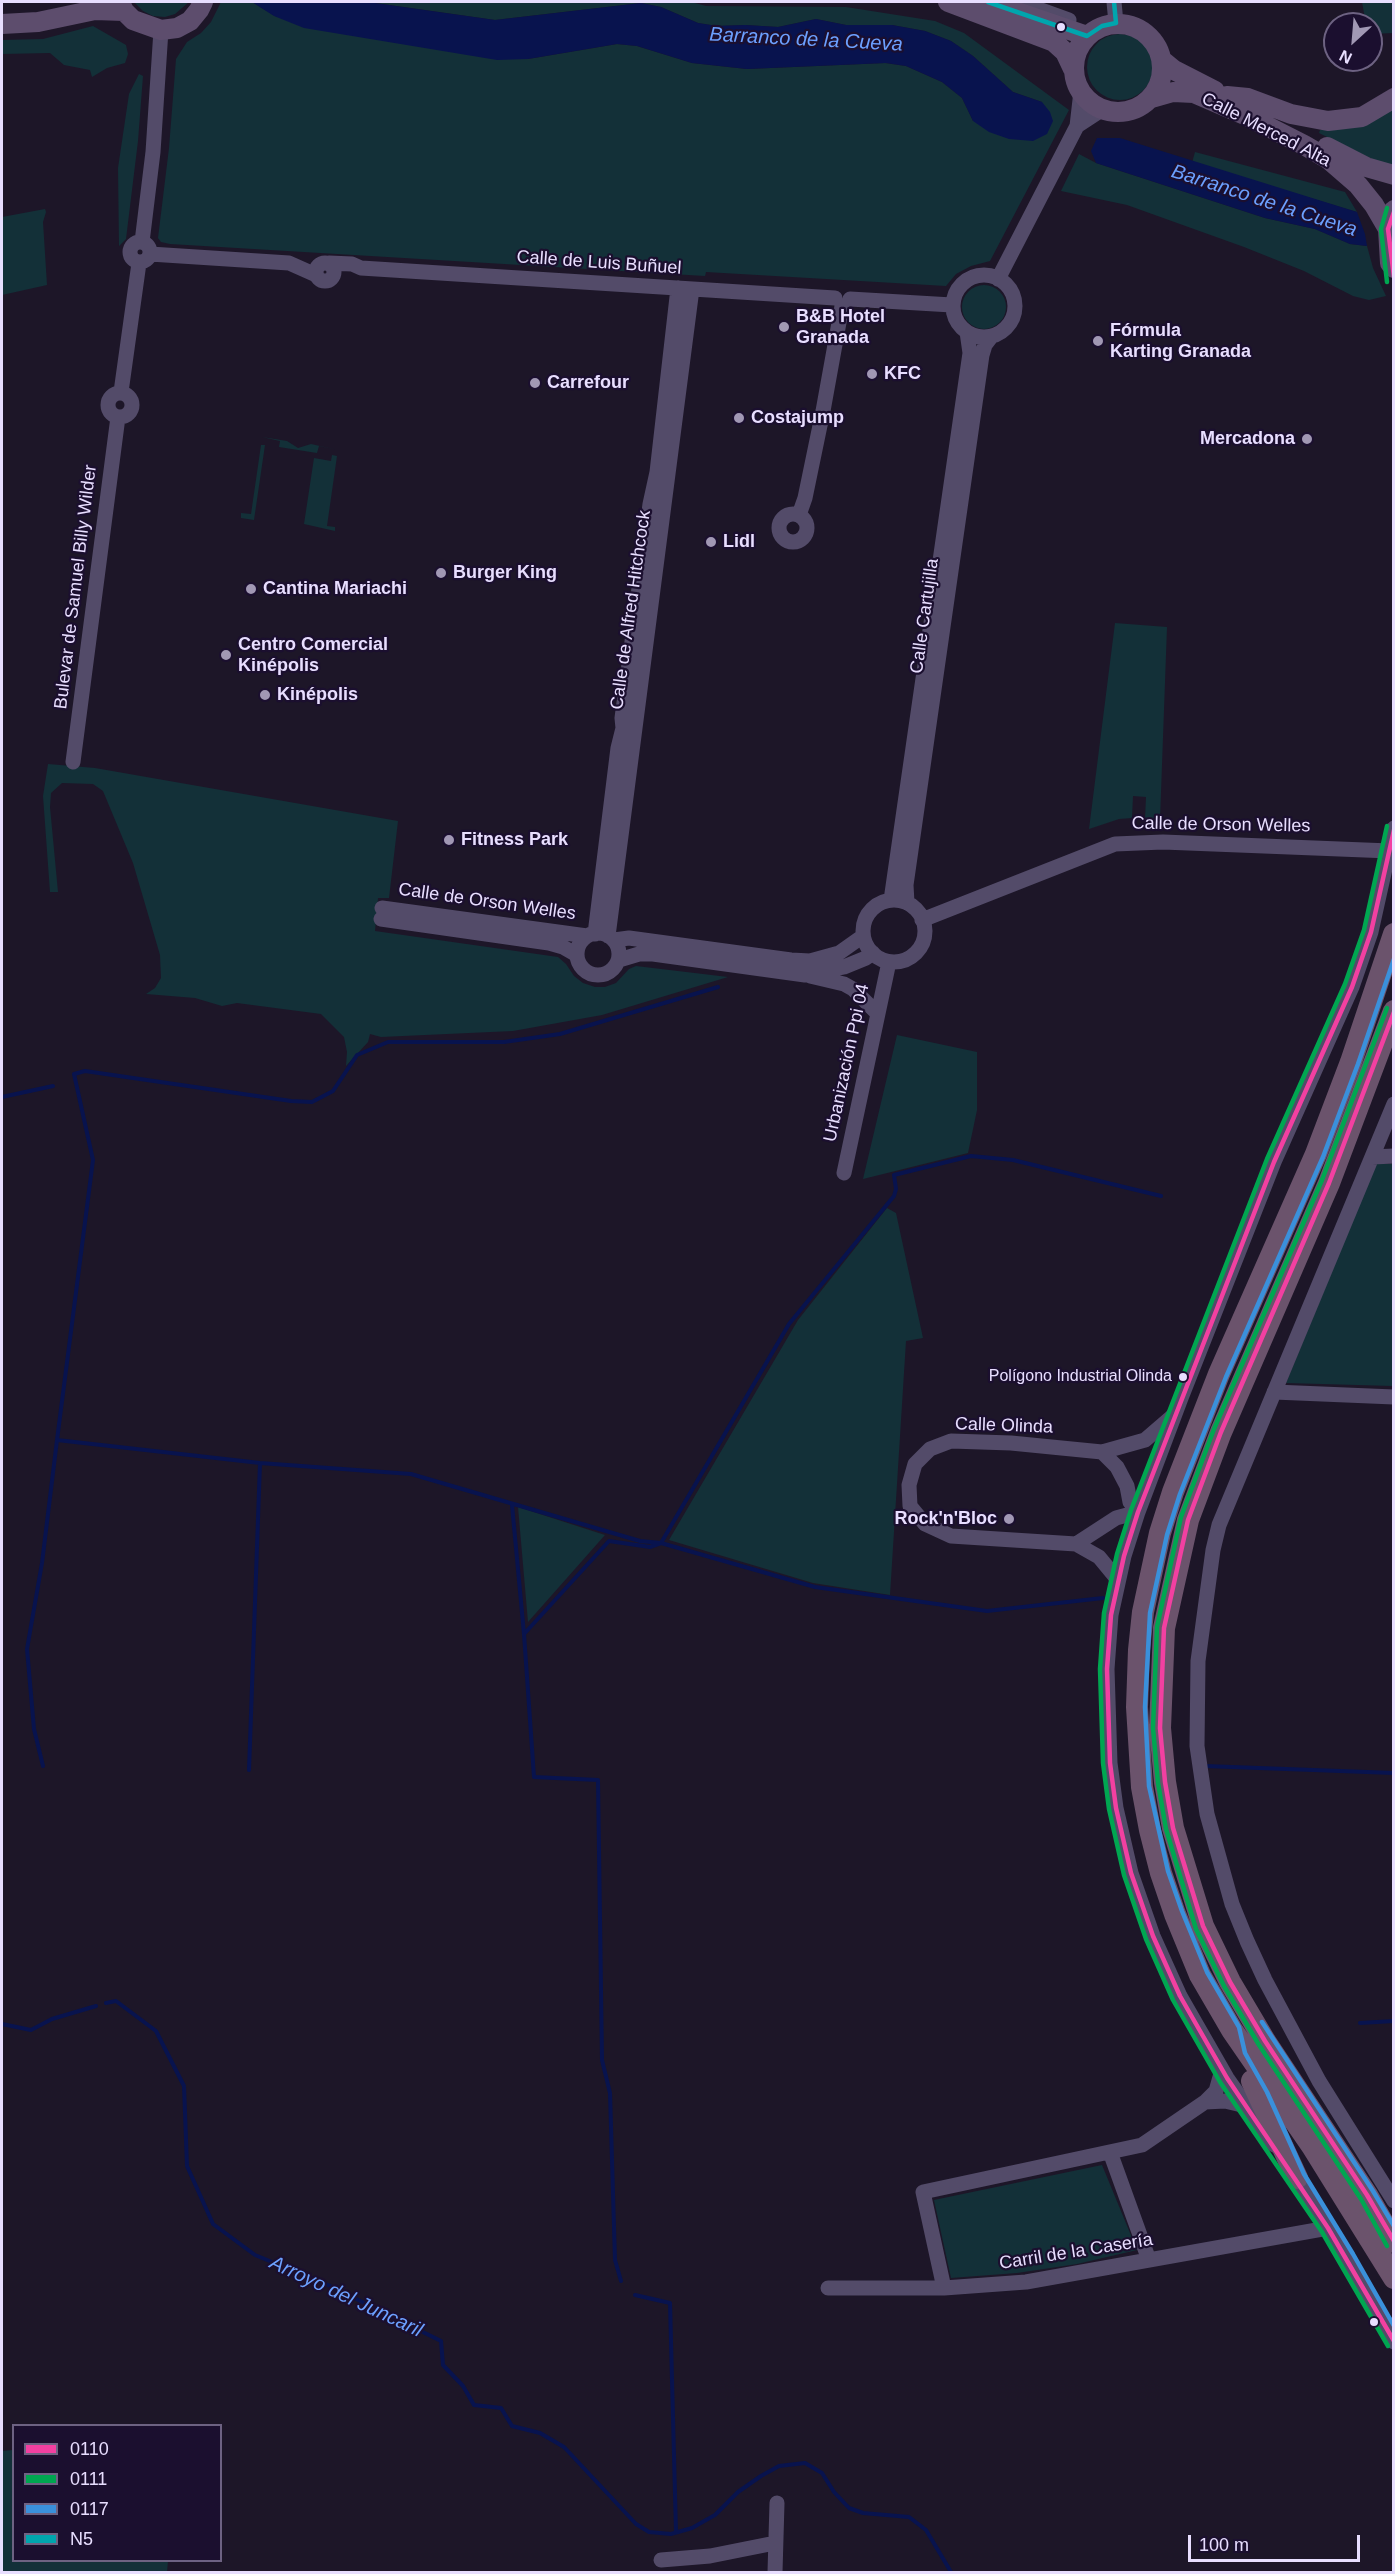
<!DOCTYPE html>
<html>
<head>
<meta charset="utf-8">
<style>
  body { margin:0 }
  #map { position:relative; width:1395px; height:2574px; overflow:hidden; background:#1d1628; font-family:Arial,sans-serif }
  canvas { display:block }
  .frame { position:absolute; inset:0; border:3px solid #e8deff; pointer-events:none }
  .legend { position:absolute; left:12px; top:2424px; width:210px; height:138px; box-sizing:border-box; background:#1b0f2f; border:2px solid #6d6282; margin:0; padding:8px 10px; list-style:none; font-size:18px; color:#e8deff }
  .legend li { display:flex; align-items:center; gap:12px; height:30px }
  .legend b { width:30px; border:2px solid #6d6282 }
  .north { position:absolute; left:1323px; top:12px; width:60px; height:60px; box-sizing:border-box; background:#1b0f2f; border:2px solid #6d6282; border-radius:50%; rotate:206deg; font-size:16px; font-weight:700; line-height:24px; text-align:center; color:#e8deff }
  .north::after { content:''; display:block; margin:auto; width:21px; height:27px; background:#a198b4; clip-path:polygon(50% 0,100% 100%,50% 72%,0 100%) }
  .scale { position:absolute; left:1188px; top:2535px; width:172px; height:27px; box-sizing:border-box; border:3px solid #e8deff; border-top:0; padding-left:8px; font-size:18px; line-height:21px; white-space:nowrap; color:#e8deff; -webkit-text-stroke:4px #1b0f2f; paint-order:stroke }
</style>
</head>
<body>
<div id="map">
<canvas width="1395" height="2574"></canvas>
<div class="frame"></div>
<ul class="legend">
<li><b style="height:8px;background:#f240a1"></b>0110</li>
<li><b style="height:8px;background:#00a651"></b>0111</li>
<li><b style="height:8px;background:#3a90db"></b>0117</li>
<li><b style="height:8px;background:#00a5ad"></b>N5</li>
</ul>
<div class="north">N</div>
<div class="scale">100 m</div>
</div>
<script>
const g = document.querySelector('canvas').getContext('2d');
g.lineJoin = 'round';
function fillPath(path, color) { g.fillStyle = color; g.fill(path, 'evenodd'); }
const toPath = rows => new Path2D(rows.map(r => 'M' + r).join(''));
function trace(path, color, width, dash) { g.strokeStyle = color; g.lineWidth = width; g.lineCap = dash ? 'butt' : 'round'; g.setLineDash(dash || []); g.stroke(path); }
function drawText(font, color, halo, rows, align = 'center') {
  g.font = font + ' Arial,sans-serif'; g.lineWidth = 4.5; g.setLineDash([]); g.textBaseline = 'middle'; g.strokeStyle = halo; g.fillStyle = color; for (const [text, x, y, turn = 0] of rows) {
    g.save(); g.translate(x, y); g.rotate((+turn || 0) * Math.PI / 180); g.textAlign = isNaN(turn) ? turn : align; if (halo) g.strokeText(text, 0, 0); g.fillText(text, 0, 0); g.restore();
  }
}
const green = toPath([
  [134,2,189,2,175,14,165,17,153,16,143,11],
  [221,2,252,2,275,16,528,59,617,44,637,46,692,63,747,69,885,63,906,66,942,82,962,98,973,121,1042,102,1013,92,973,56,951,41,925,31,892,25,846,25,816,19,778,27,745,25,717,26,698,23,661,7,641,3,495,20,368,2,691,2,706,6,846,7,935,21,964,33,1069,110,990,261,971,266,956,274,946,286,706,272,705,276,170,244,161,242,158,238,169,148,176,59,187,42,201,33,211,22],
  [1362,2,1393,2,1393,33,1371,34,1371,24,1366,24],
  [93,26,126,45,128,54,125,63,107,68,92,77,90,70,64,65,50,53,2,54,2,40,43,39],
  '1087 67a33 33 0 1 1 66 0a33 33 0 1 1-66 0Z',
  [139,74,143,76,138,141,126,239,119,246,118,168,129,94],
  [1393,106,1393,164,1384,165,1319,133,1320,130,1338,128],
  [1195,152,1345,192,1357,212,1192,163],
  [1079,154,1096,163,1265,218,1315,229,1350,244,1367,246,1373,268,1386,296,1369,300,1353,296,1304,271,1244,247,1127,205,1061,191],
  [45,209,46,212,43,222,47,285,2,295,2,217],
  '962 307a22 22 0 1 1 44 0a22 22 0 1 1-44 0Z',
  [262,437,287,441,298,448,311,444,338,450,319,446,317,453,279,447,280,441],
  [261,445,265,445,254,520,241,518,241,513,251,514],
  [332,455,337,456,327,526,335,527,335,531,304,524,314,458,331,461],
  [1115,623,1167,627,1160,820,1145,819,1146,797,1133,796,1132,818,1119,819,1089,829],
  [48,764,95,768,398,821,389,898,378,898,375,931,558,957,566,964,574,976,583,983,595,987,605,987,616,983,629,969,636,966,728,977,602,1015,513,1031,381,1037,370,1034,368,1042,346,1066,347,1052,344,1037,321,1014,237,1003,222,1006,195,998,146,994,155,988,161,978,160,955,133,863,103,791,93,784,62,783,51,793,50,807,58,892,50,892,43,796],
  [897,1035,977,1052,977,1110,968,1153,863,1179],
  [1376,1164,1393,1164,1393,1386,1286,1383],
  [887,1208,896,1213,923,1338,906,1341,890,1595,813,1583,669,1540,798,1320],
  [518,1507,605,1535,528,1622],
  [1102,2165,1137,2250,1077,2264,1017,2273,951,2278,934,2200],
  [13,2450,14,2560,168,2561,167,2572,2,2572,2,2451]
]);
const water = toPath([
  [252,2,368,2,495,20,641,3,661,7,698,23,717,26,745,25,778,27,816,19,846,25,892,25,925,31,951,41,973,56,1013,92,1042,102,1050,112,1053,121,1047,134,1033,141,1009,139,989,132,973,121,962,98,942,82,906,66,886,63,747,69,692,63,637,46,617,44,528,59,497,60,304,28,274,16],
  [1097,138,1120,138,1357,212,1365,234,1367,246,1350,244,1315,229,1265,218,1096,163,1091,151]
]);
const stream = toPath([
  [718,987,560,1034,504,1042,388,1042,357,1055,333,1091,312,1102,291,1101,85,1071,74,1074,93,1160,57,1440,260,1463,411,1474,640,1541,661,1543,815,1587,987,1611,1103,1598],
  [2,1097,53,1086],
  [512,1505,524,1634,534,1777,598,1780,602,2060,610,2093,615,2260,621,2281],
  [524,1634,609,1541,650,1547,661,1543,789,1324,894,1196,896,1189,894,1175,971,1156,1013,1160,1161,1196],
  [43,1766,34,1729,27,1649,42,1563,57,1440],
  [1205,1766,1394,1773],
  [249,1770,260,1463],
  [106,2003,116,2001,156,2031,184,2086,187,2166,213,2224,255,2255,328,2285,441,2341,443,2365,463,2386,474,2405,501,2408,512,2426,540,2433,564,2447,636,2524,649,2532,671,2534,692,2528,715,2515,738,2492,761,2476,779,2466,805,2463,822,2473,834,2492,849,2508,863,2513,909,2517,926,2530,951,2572],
  [1360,2023,1394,2021],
  [2,2024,31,2030,52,2019,96,2006],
  [635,2295,670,2303,676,2532]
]);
const minor = toPath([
  [1019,2,1069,20],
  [1114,2,1116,23],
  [1077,126,1103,109],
  '130 252a10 10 0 1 1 20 0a10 10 0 1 1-20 0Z',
  [142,242,153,152,161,30],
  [150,254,289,263,316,275],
  '316 272a9 9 0 1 1 18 0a9 9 0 1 1-18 0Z',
  [329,263,352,264,361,268,835,298],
  '953 306a31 31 0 1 1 62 0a31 31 0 1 1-62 0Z',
  [998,279,1077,126,1081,91],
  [850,299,952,305],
  [121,392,139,263],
  '108 405a12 12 0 1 1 24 0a12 12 0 1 1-24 0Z',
  '779 528a14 14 0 1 1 28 0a14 14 0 1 1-28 0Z',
  [799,515,805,498,823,411,842,306],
  [73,762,118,417],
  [891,900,970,353,967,332],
  '863 931a31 31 0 1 1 62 0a31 31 0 1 1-62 0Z',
  [907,903,906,885,982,355,985,345,992,336],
  [382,908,587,936],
  [381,919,549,943,563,947,577,955],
  [922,920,1115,844,1163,842,1390,851],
  '577 954a21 21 0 1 1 42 0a21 21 0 1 1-42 0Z',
  [595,934,618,748,623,728,622,718,650,504,657,472,678,288],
  [608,936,692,289],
  [614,940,629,938,791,960,810,961,839,953,863,936],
  [619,960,639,954,653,954,805,975,844,967,866,958,873,953],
  [810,976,844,984,853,989,877,1013],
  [1394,1104,1219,1525,1213,1550,1198,1661,1197,1746,1207,1814,1232,1904,1247,1941,1265,1980,1319,2081,1394,2201],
  [1372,1157,1394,1156],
  [844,1173,889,962],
  [1274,1392,1394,1397],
  [1076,1544,1116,1518,1138,1512,1130,1502,1127,1486,1117,1467,1102,1452],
  [1118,1580,1099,1557,1076,1544,951,1536,925,1524,910,1506,909,1485,915,1464,930,1449,951,1441,1011,1443,1102,1452,1145,1440,1174,1415],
  [1205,2102,1225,2101,1246,2106],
  [1274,2145,1227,2078,1180,1996,1153,1936,1131,1873,1116,1808,1110,1763,1107,1669,1111,1615,1124,1556,1138,1512,1181,1398,1274,1162,1352,987,1371,932,1394,828],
  [1110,2152,1149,2260],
  [1293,2172,1347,2258,1394,2342],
  [828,2288,944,2288,1026,2282,1328,2228],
  [944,2288,923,2192,1142,2145,1205,2102,1216,2091,1222,2070],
  [661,2560,710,2556,775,2543],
  [775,2572,777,2503]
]);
const major = toPath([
  [120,2,124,11,133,20,161,30,177,28,190,21,199,10,203,2],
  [948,2,1054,42,1065,52,1073,69],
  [988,2,1087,36],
  '1074 68a44 44 0 1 1 88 0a44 44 0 1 1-88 0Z',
  [2,24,38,22,95,10,124,11],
  [1163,61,1174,70,1215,91],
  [1227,96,1248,98,1291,114,1328,121,1362,117,1394,98],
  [1152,98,1173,92,1194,93,1245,115,1304,145,1328,159,1358,185,1374,205,1388,229],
  [1327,147,1366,167,1394,175],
  [1394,210,1388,229,1390,263,1394,268]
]);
const highway = toPath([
  [1394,934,1351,1062,1316,1154,1219,1374,1173,1492,1160,1533,1143,1612,1139,1650,1137,1707,1142,1787,1150,1830,1161,1873,1175,1914,1200,1975,1232,2030,1312,2146,1394,2278],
  [1394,1011,1329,1183,1221,1432,1188,1520,1164,1628,1160,1728,1165,1782,1173,1828,1203,1926,1230,1982,1265,2041,1367,2195,1394,2242],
  [1252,2081,1297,2178]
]);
const bus1 = toPath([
  [1394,212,1388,229,1394,277],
  [1394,830,1371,932,1352,987,1274,1162,1138,1512,1124,1556,1111,1615,1107,1669,1110,1763,1116,1808,1131,1873,1153,1936,1180,1996,1227,2078,1328,2228,1394,2341],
  [1394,1012,1329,1183,1221,1432,1188,1520,1164,1628,1160,1728,1165,1782,1173,1828,1203,1926,1230,1982,1265,2041,1367,2195,1394,2241]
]);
const bus2 = toPath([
  [1387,282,1381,229,1387,208],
  [1387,826,1364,930,1345,984,1267,1159,1131,1510,1117,1554,1104,1613,1100,1669,1103,1763,1109,1809,1124,1875,1146,1939,1173,2000,1220,2082,1322,2232,1388,2346],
  [1387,1008,1322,1180,1214,1429,1181,1517,1157,1627,1153,1728,1158,1783,1166,1829,1196,1929,1224,1986,1259,2045,1361,2199,1387,2246]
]);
const bus3 = toPath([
  [1394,959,1358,1064,1323,1157,1226,1377,1180,1494,1167,1535,1150,1613,1145,1707,1149,1786,1168,1871,1182,1911,1207,1972,1239,2027,1245,2053,1267,2092,1304,2174,1353,2254,1394,2326],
  [1262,2022,1373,2191,1394,2226]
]);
const bus4 = toPath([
  [988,2,1087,36,1102,26,1116,23,1114,2]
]);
const markers = [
  [1061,27,5,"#e8deff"],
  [784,327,6,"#a198b4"],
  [1098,341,6,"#a198b4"],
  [872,374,6,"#a198b4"],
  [535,383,6,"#a198b4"],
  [739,418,6,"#a198b4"],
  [1307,439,6,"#a198b4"],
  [711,542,6,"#a198b4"],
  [441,573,6,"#a198b4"],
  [251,589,6,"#a198b4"],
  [226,655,6,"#a198b4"],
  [265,695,6,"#a198b4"],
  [449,840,6,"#a198b4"],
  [1183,1377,5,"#e8deff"],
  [1009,1519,6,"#a198b4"],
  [1374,2322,5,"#e8deff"]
];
const busNames = [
  ["Polígono Industrial Olinda",1172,1377]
];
const streetNames = [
  ["Calle Merced Alta",1266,130,27],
  ["Calle de Luis Buñuel",599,263,4],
  ["Bulevar de Samuel Billy Wilder",76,587,-83],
  ["Calle de Alfred Hitchcock",631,610,-82],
  ["Calle Cartujilla",925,616,-82],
  ["Calle de Orson Welles",1221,825,1],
  ["Calle de Orson Welles",487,902,8],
  ["Urbanización Ppi 04",847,1063,-78],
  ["Calle Olinda",1004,1426,2],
  ["Carril de la Casería",1076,2252,-9]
];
const poiNames = [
  ["B&B Hotel",796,317],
  ["Granada",796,338],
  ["Fórmula",1110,331],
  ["Karting Granada",1110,352],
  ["KFC",884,374],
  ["Carrefour",547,383],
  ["Costajump",751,418],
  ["Mercadona",1295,439,"right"],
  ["Lidl",723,542],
  ["Burger King",453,573],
  ["Cantina Mariachi",263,589],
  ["Centro Comercial",238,645],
  ["Kinépolis",238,666],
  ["Kinépolis",277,695],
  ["Fitness Park",461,840],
  ["Rock'n'Bloc",997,1519,"right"]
];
const waterNames = [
  ["Barranco de la Cueva",806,40,3],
  ["Barranco de la Cueva",1264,201,18],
  ["Arroyo del Juncaril",346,2297,25]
];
fillPath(green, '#133038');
fillPath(water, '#08134e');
trace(stream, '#08134e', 4);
trace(minor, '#534b69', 15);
trace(major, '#5d4d6d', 20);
trace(highway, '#6b536c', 22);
trace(bus1, '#f240a1', 4.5);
trace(bus2, '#00a651', 4.5);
trace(bus3, '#3a90db', 4.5);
trace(bus4, '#00a5ad', 4.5);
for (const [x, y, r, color] of markers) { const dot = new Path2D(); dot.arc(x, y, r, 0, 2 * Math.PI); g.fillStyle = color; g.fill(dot); trace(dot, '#1b0f2f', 2); }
drawText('16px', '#e8deff', '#1b0f2f', busNames, 'right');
drawText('18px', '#e8deff', '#1b0f2f', streetNames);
drawText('bold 18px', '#e8deff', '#1b0f2f', poiNames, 'left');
drawText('italic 20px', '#6ca0ff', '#1b0f2f', waterNames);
</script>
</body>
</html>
